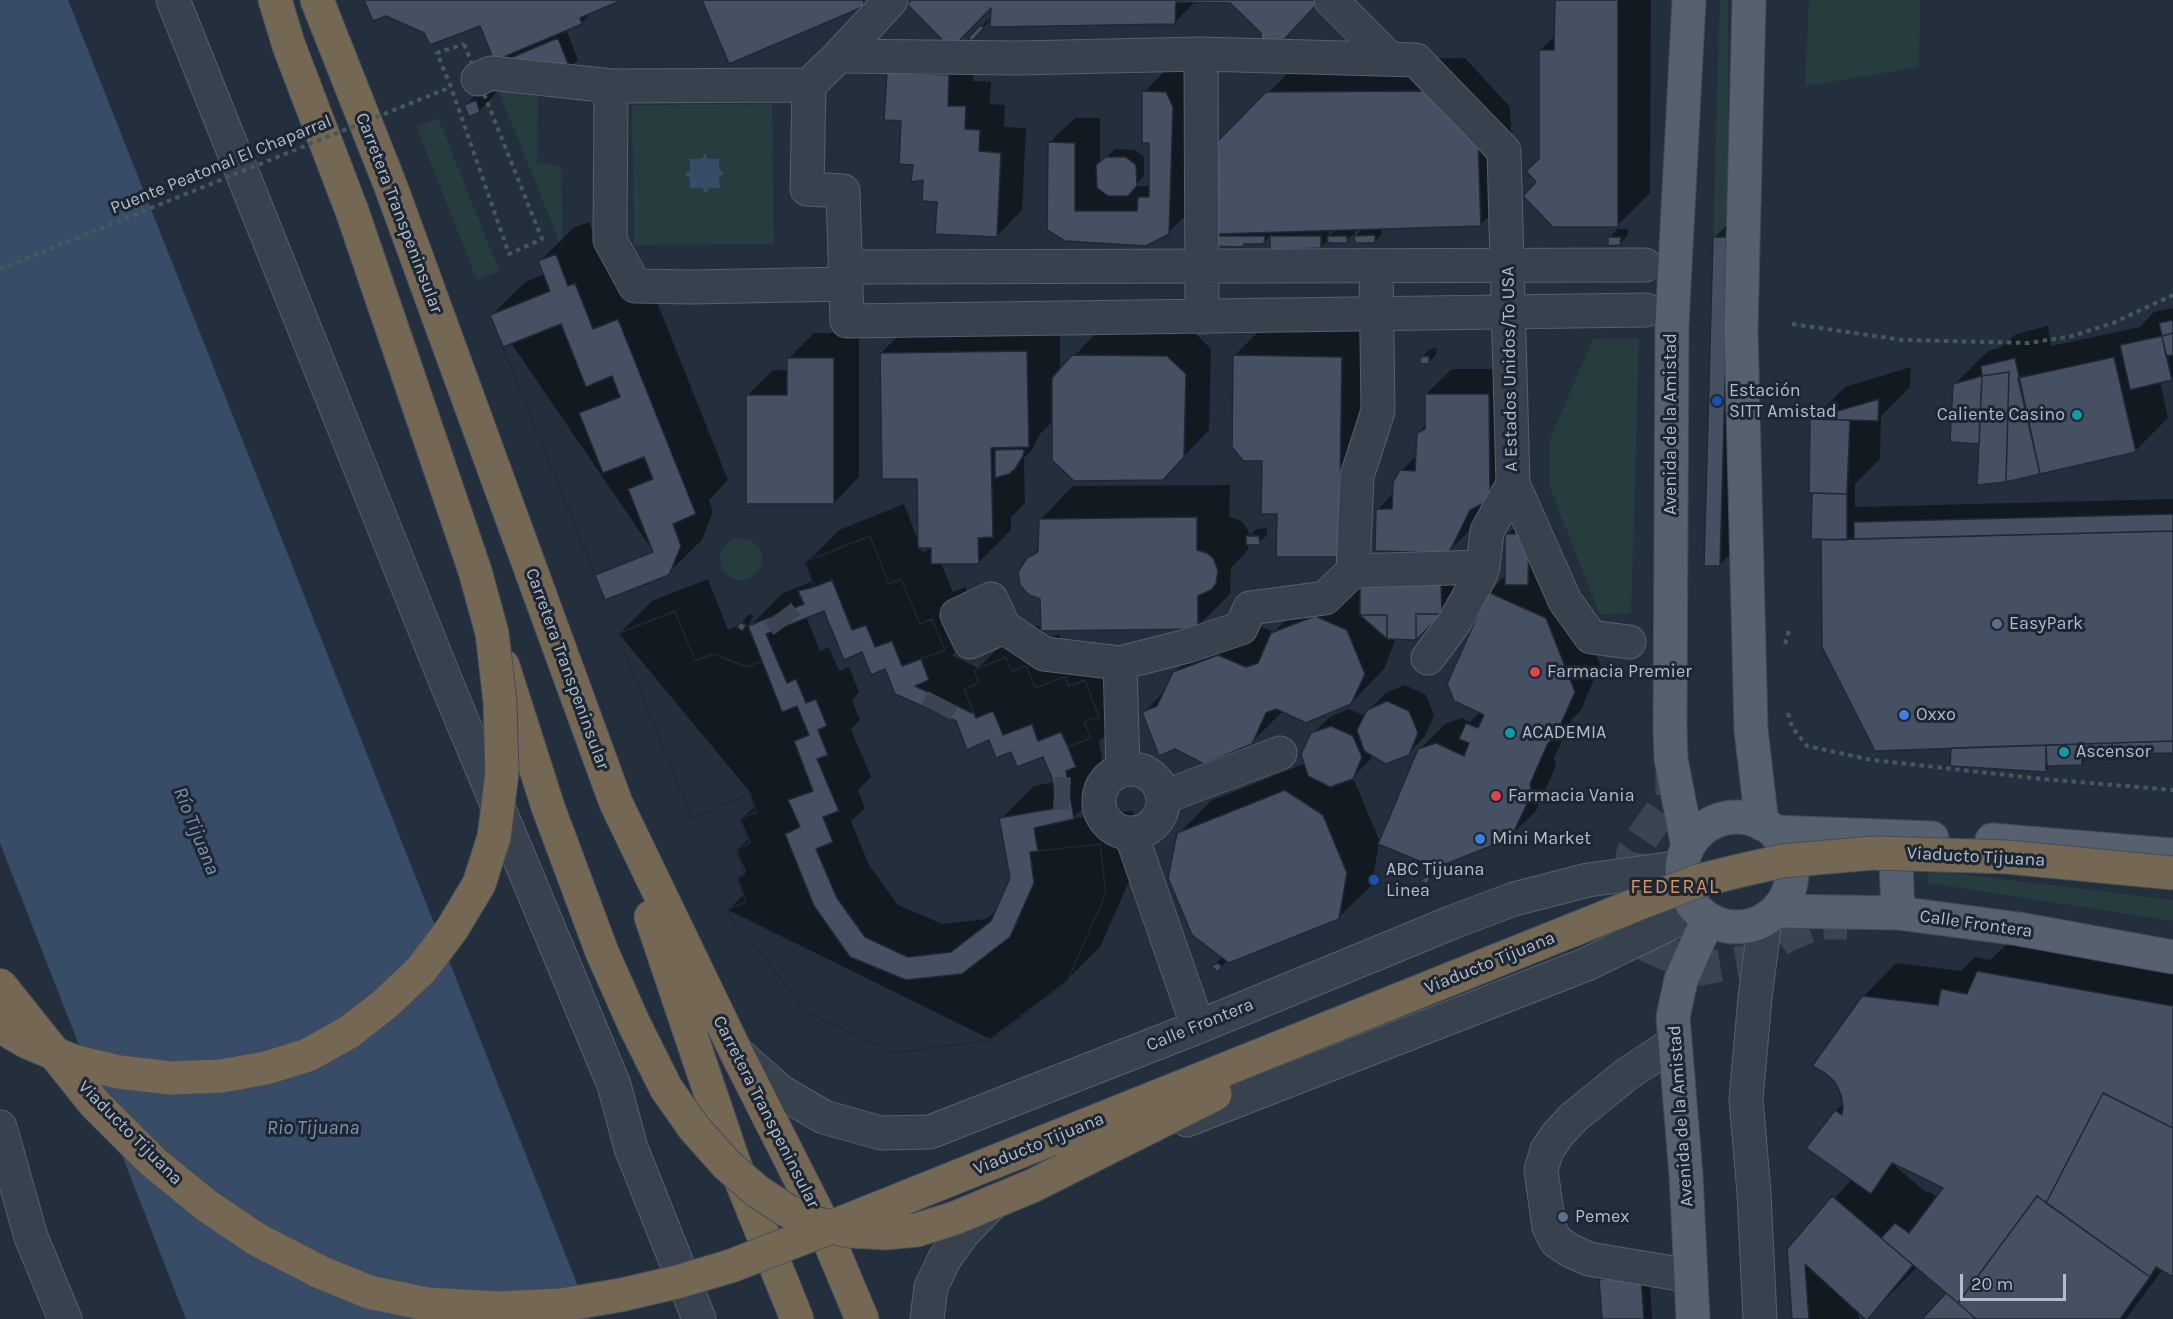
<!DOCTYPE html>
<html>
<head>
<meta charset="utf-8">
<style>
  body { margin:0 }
  #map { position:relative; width:2173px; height:1319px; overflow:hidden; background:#242f3e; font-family:Karla,sans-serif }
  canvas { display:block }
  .scale { position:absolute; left:1960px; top:1274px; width:106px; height:27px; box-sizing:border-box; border:3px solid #b4bcc9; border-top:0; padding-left:8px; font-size:18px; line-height:21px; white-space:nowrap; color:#b4bcc9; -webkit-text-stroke:4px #1d2633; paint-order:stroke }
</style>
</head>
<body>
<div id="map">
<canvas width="2173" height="1319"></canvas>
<div class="scale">20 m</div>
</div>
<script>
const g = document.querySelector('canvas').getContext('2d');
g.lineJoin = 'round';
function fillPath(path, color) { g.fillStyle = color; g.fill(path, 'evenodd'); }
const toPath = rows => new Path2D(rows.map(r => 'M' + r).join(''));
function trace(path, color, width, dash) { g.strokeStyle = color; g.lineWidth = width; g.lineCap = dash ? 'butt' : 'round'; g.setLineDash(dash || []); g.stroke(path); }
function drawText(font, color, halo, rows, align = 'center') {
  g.font = font + ' Karla,sans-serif'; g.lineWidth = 6; g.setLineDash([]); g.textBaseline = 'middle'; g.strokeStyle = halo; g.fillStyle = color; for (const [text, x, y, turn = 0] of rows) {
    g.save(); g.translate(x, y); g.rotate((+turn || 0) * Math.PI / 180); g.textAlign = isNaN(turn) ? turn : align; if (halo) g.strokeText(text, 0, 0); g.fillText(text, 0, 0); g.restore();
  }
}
const green = toPath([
  [1720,0,1728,0,1729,237,1713,237],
  [1809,0,1920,0,1919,67,1805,86],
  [497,87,538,92,537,163,561,166,563,251],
  [772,104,774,244,634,245,632,105],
  [701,159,719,169,708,188,691,188,690,170],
  [438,118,499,271,477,280,416,126],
  [1593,339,1639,339,1631,613,1600,615,1550,487,1550,439],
  '720 559a21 21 0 1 1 42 0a21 21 0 1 1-42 0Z',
  [1927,870,2173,900,2173,921,1928,883]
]);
const water = toPath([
  [0,0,68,0,591,1319,186,1319,0,843],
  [705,154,708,159,719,159,719,169,724,173,719,177,720,188,709,188,708,192,705,193,702,188,690,188,690,178,685,174,690,170,690,159,701,159]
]);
const shadow = toPath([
  [366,0,618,0,594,10,582,22,566,29,578,60,570,68,500,63,510,53,480,24,425,32],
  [913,0,1321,0,1263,32,1231,2,1196,1,1175,22,992,5],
  [1556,0,1651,0,1650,193,1617,226,1538,182,1540,159,1540,50,1556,35],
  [990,18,991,19,972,39,970,38],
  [974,50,973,81,991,82,990,104,1005,105,1004,127,1026,128,1022,210,997,236,939,200,914,163,888,73],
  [1465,58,1510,107,1514,191,1481,224,1382,227,1382,234,1374,242,1355,236,1364,228,1355,228,1355,233,1346,241,1329,239,1321,247,1271,248,1271,235,1263,243,1206,245,1216,145,1301,60],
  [1329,229,1336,229,1329,236],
  [1169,67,1191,67,1194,207,1168,233,1066,239,1049,143,1075,118,1100,118,1100,163,1115,149,1135,150,1144,157,1144,176,1135,186,1151,186,1151,141,1144,92],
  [493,84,496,93,479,111,466,105,483,88],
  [1732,220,1737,548,1719,565,1715,237],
  [589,222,601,254,651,287,728,480,709,500,713,512,702,540,668,573,492,315,525,282,545,274,540,261,573,228],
  [1617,229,1628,229,1628,235,1620,244,1609,238],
  [2173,308,2173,377,2160,381,2168,418,2135,451,1980,442,1955,384,1988,351,2002,347,2016,334,2048,326,2051,346,2140,327,2154,312],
  [1060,318,1060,371,1099,330,1193,331,1211,349,1209,430,1162,479,1054,420,1040,434,1032,450,1024,458,1025,503,1011,517,1011,530,978,563,941,563,953,592,965,587,977,616,962,646,952,655,978,668,1009,637,1039,625,1045,640,1059,634,1068,657,1098,645,1123,704,1104,723,1108,732,1099,741,1106,785,1073,818,1133,811,1139,859,1100,947,1066,981,990,1039,728,910,744,894,738,878,746,871,737,850,749,838,741,820,755,806,750,792,619,634,652,601,708,579,728,630,740,625,749,614,753,616,748,628,783,593,809,583,812,579,806,563,839,530,904,504,919,543,918,477,881,353,914,320],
  [920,547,936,547,922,552],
  [825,609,862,650,957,720,1011,750,1044,755,1054,782,1034,786,1001,819,1012,879,998,910,986,919,942,924,898,905,869,865,851,821,865,808,858,790,871,777,851,729,860,720,852,700,859,692,849,667,839,671,829,647,820,651,806,616],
  [1267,323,1374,325,1372,523,1339,556,1278,513,1234,356],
  [814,333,859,333,859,477,834,503,747,396,773,370,789,370,789,358],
  [1437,348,1436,355,1428,363,1422,357,1430,349],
  [1911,367,1910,387,1881,416,1880,459,1855,484,1855,507,2173,499,2173,751,2117,753,2112,758,2087,758,2081,764,2052,764,2046,770,1952,747,1822,540,1825,538,1812,420,1845,387],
  [1452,369,1514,369,1515,473,1474,526,1449,551,1377,510,1394,493,1401,471,1417,455,1418,433,1426,425,1426,394],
  [1230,485,1229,517,1240,520,1245,525,1250,535,1256,529,1267,528,1267,535,1259,543,1249,543,1248,550,1231,568,1230,594,1197,627,1041,598,1028,559,1040,547,1040,520,1073,486],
  [1515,527,1536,527,1536,577,1571,592,1600,665,1581,710,1572,719,1554,758,1556,766,1536,811,1510,836,1433,868,1437,870,1427,882,1422,880,1434,866,1379,842,1372,885,1338,918,1228,960,1218,970,1213,966,1223,956,1178,834,1211,801,1306,763,1312,734,1330,717,1349,709,1365,716,1368,711,1386,693,1405,685,1426,695,1434,715,1425,736,1408,754,1372,754,1370,760,1351,779,1355,782,1380,842,1419,750,1445,724,1462,718,1470,722,1480,712,1489,592,1506,575,1507,535],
  [1458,568,1458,595,1416,638,1396,638,1384,669,1351,703,1283,711,1251,743,1144,712,1167,689,1174,673,1207,640,1252,623,1274,632,1306,600,1349,584,1361,589],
  [2012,939,2173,968,2173,1275,2163,1269,2126,1319,1924,1319,1948,1293,1917,1267,1867,1318,1858,1310,1859,1319,1794,1319,1789,1249,1852,1179,1836,1111,1844,1103,1863,997,1896,963,1961,971,1975,957,1990,960],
  [1899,1164,1945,1188,1938,1198,1929,1191,1927,1193,1896,1167],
  [1649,1270,1652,1319,1603,1319,1601,1280,1609,1271]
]);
const building = toPath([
  [364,0,622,0,580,18,582,24,494,61,480,26,430,45,424,33,386,16,373,21,364,0],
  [702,0,863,0,865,6,729,64,702,0],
  [911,0,1317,0,1319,2,1277,47,1261,47,1261,33,1230,3,1176,2,1175,24,990,27,991,8,951,49,907,4,911,0],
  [1555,0,1618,0,1618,227,1553,227,1523,196,1536,182,1526,171,1539,159,1539,50,1554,50,1555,0],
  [981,25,984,28,972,41,968,38,981,25],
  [558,38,570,69,498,63,558,38],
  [887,72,949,75,948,106,966,106,965,129,980,130,979,151,1001,153,997,237,935,234,937,202,922,201,923,180,911,182,913,165,899,164,901,121,884,120,887,72],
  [1142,91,1166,92,1173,107,1169,234,1146,246,1065,241,1047,230,1048,142,1075,143,1075,211,1137,211,1138,197,1149,197,1149,143,1142,143,1142,91],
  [1431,91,1478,140,1481,226,1218,234,1215,144,1266,92,1431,91],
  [476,100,480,112,469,117,464,105,476,100],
  [1106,157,1126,157,1136,165,1137,186,1128,196,1108,196,1097,188,1096,165,1106,157],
  [1375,235,1375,243,1355,243,1354,236,1375,235],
  [1213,236,1265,236,1264,244,1244,244,1243,247,1204,246,1213,236],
  [1270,236,1321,236,1321,248,1270,250,1270,236],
  [1327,236,1347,236,1347,243,1328,243,1327,236],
  [1608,237,1621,237,1620,245,1608,246,1608,237],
  [1713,237,1729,237,1720,566,1704,566,1713,237],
  [556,254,568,286,575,283,593,329,618,319,696,514,673,524,681,546,669,575,605,600,490,315,550,291,538,261,556,254],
  [2173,320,2173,333,2162,336,2159,323,2173,320],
  [561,324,586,387,612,376,620,397,579,413,603,473,644,457,653,479,628,489,653,552,595,575,503,347,561,324],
  [2173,333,2173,355,2166,356,2162,336,2173,333],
  [2162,336,2172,380,2130,390,2120,345,2162,336],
  [1027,351,1029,447,991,448,993,537,978,538,979,564,931,564,931,548,918,548,917,479,882,479,880,353,1027,351],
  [1072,355,1167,356,1186,374,1184,457,1163,480,1074,481,1052,460,1052,378,1072,355],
  [1233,355,1342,357,1339,557,1276,557,1277,514,1261,514,1262,461,1243,461,1232,447,1233,355],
  [1429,356,1429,364,1420,364,1420,357,1429,356],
  [2114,357,2136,452,2040,474,2018,378,2114,357],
  [787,358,834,358,834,504,746,504,746,395,787,395,787,358],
  [2015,358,2040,474,2006,482,2009,372,1982,376,1981,366,2015,358],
  [2009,372,2006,482,1977,485,1982,376,2009,372],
  [1982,376,1979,444,1950,442,1953,384,1982,376],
  [1425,394,1489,394,1490,500,1470,510,1449,553,1375,551,1376,509,1392,509,1393,482,1400,470,1415,471,1417,433,1425,429,1425,394],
  [1879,399,1878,421,1810,419,1879,399],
  [1810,419,1850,420,1847,494,1809,493,1810,419],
  [1024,449,1023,456,1015,469,1009,474,995,478,995,450,1024,449],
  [1812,493,1847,494,1847,540,1811,539,1812,493],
  [2173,514,2173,531,1854,539,1854,522,2173,514],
  [1197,517,1197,550,1207,553,1213,558,1218,570,1216,584,1211,590,1198,596,1198,629,1041,631,1040,599,1029,595,1024,590,1020,585,1018,572,1027,558,1038,552,1039,519,1197,517],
  [2173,531,2173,741,1875,751,1822,647,1821,540,2173,531],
  [1505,534,1529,534,1528,585,1505,585,1505,534],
  [870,536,889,584,901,579,920,624,932,619,945,650,921,659,929,680,915,686,974,714,964,689,979,683,974,670,1006,657,1012,672,1026,666,1035,688,1065,677,1069,686,1085,680,1099,717,1084,722,1091,738,1068,747,1076,767,1066,771,1074,819,1034,828,1038,851,1100,844,1106,893,1067,982,991,1040,895,1053,806,1012,747,935,739,937,727,909,746,902,737,878,745,874,736,849,750,843,739,819,756,812,749,794,692,818,617,634,675,611,695,661,713,654,747,667,762,661,748,626,804,604,798,591,814,587,804,562,870,536],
  [824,611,844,660,862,652,871,675,885,669,895,694,956,721,967,750,989,740,996,758,1011,752,1017,767,1043,757,1052,778,1057,808,999,818,1010,878,991,921,951,952,908,957,865,937,837,898,816,849,833,842,823,817,839,811,817,759,828,755,818,730,827,726,816,699,806,703,796,679,787,683,766,634,824,611],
  [870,536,889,584,901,579,920,624,932,619,945,650,902,666,892,641,875,647,866,625,852,630,832,580,814,587,804,562,870,536],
  [1246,536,1259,536,1260,545,1246,545,1246,536],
  [1441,584,1442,614,1416,614,1416,640,1387,639,1387,615,1360,615,1360,586,1441,584],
  [1488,592,1546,618,1575,692,1555,737,1548,743,1530,784,1532,793,1511,838,1436,868,1378,844,1418,749,1436,743,1464,756,1469,743,1459,739,1466,723,1478,728,1484,715,1454,701,1447,684,1488,592],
  [675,611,695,661,713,654,747,667,762,661,782,712,797,706,809,735,794,741,813,791,788,800,800,827,785,834,814,906,850,957,906,980,962,974,1010,937,1034,883,1030,852,1100,844,1106,893,1067,982,991,1040,895,1053,806,1012,747,935,739,937,727,909,746,902,737,878,745,874,736,849,750,843,739,819,756,812,749,794,692,818,617,634,675,611],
  [1416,614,1442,614,1416,640,1416,614],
  [1360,615,1387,615,1387,639,1360,615],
  [1315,616,1347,630,1365,674,1351,704,1306,723,1276,709,1266,713,1252,744,1204,764,1175,749,1159,756,1142,712,1157,706,1173,672,1218,655,1246,667,1258,663,1271,633,1315,616],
  [740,622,746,625,743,631,737,628,740,622],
  [1006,657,1012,672,1026,666,1035,688,1065,677,1069,686,1085,680,1099,717,1084,722,1091,738,1068,747,1061,732,1038,741,1032,724,1003,735,993,711,976,718,964,689,979,683,974,670,1006,657],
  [1387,701,1409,711,1418,733,1409,755,1386,764,1364,751,1357,730,1367,710,1387,701],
  [1331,726,1353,736,1362,757,1353,779,1330,787,1308,776,1301,754,1311,733,1331,726],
  [2173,741,2173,753,2112,754,2112,743,2173,741],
  [2112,743,2113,760,2082,759,2082,744,2112,743],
  [2082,744,2082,765,2047,766,2046,745,2082,744],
  [2046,745,2046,772,1950,766,1951,748,2046,745],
  [1285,790,1323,815,1347,873,1339,919,1229,963,1192,935,1168,878,1177,833,1285,790],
  [1427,876,1430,878,1427,884,1420,881,1427,876],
  [1217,963,1222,966,1218,972,1211,966,1217,963],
  [1977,971,2173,1006,2173,1128,2103,1093,2046,1203,2037,1196,1958,1303,1881,1238,1895,1223,1909,1233,1943,1188,1892,1163,1871,1194,1806,1148,1835,1110,1842,1115,1843,1107,1841,1095,1835,1082,1825,1073,1812,1066,1862,996,1938,1005,1941,989,1967,994,1977,971],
  [2103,1093,2173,1128,2173,1277,2156,1267,2150,1277,2046,1203,2103,1093],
  [1832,1196,1913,1265,1868,1319,1865,1319,1805,1264,1809,1319,1792,1319,1787,1249,1832,1196],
  [2037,1196,2150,1277,2120,1319,1976,1319,1958,1303,2037,1196],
  [1641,1277,1644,1319,1602,1319,1599,1279,1641,1277],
  [1946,1293,1958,1303,1976,1319,1922,1319,1946,1293]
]);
const minorTunnel = toPath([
  [778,613,787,625],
  [936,712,943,699],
  [1672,766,1672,795,1633,852,1624,905,1642,943,1700,969,1750,961,1786,936,1817,923,1847,923],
  [1054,793,1070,794]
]);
const path = toPath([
  [464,44,542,239,509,254,451,87,437,53,464,44],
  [1792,324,1903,340,2029,343,2072,336,2113,323,2173,295],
  [1785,644,1790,627],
  [1788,713,1792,727,1807,746,1872,760,2043,779,2173,790]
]);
const minor = toPath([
  [173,0,446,682,614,1085,631,1148,699,1319],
  [1331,0,1390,59],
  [1201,54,1202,317],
  [839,56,891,0],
  [478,79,491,73,611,86,809,85,807,189,843,191,847,321,1646,310],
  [809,85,839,56,1017,58,1201,54,1416,60,1504,151,1513,484,1565,601,1591,637,1629,642],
  [611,86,610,240,635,286,692,287,846,284],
  [845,267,1645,265],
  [1353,571,1483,567],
  [1004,627,970,642,957,615,991,599,1004,627,1044,654,1120,663,1187,646,1241,628,1250,608,1325,598,1353,571,1357,476,1378,411,1376,266],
  [1428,658,1454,623,1479,578,1483,567,1487,531,1513,484],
  [1120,663,1123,769],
  '1099 801a32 32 0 1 1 64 0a32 32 0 1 1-64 0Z',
  [1164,797,1280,753],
  [1131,834,1198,1027],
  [1674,1043,1627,1074,1574,1117,1558,1134,1547,1150,1541,1170,1549,1227,1556,1241,1569,1250,1589,1259,1691,1276],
  [736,1052,781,1092,824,1117,881,1133,930,1132,1198,1027,1453,922,1514,899,1588,880,1682,867],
  [1187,1120,1587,964,1697,910],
  [0,1127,31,1237,65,1319],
  [927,1319,931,1287,945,1258,963,1233,993,1202],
  [1760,1319,1754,1193,1746,1099,1755,998,1765,920]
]);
const major = toPath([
  [1749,0,1741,329,1751,730,1762,824],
  '1682 872a55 55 0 1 1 110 0a55 55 0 1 1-110 0Z',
  [1774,832,1932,838],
  [1895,837,1898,913],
  [1992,840,2173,855],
  [1688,847,1671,759,1670,727,1672,323,1689,0],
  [1777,911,1898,913,2019,929,2173,957],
  [1693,1319,1686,1175,1673,1017,1681,980,1708,919]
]);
const highway = toPath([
  [275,0,289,46,352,211],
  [317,0,391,187,616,803,736,1052,818,1214,862,1319],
  [503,666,548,807],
  [651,917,734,1163,797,1319]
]);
const pathBridge = toPath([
  [0,269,451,87]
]);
const highwayBridge = toPath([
  [548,807,602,952,634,1024,666,1088,694,1128,727,1165,757,1191,786,1210,815,1223,848,1231,886,1233,917,1230,955,1218,1032,1186,1215,1094],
  [0,985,94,1103,153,1162,206,1205,256,1239,320,1272,369,1292,426,1304,499,1308,562,1305,621,1295,677,1282,731,1266,844,1222,1640,903,1698,881,1734,872,1782,861,1874,853,2007,857,2173,873],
  [0,1026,27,1042,73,1061,119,1072,171,1078,221,1076,266,1068,308,1055,349,1032,385,1004,421,970,452,929,479,884,494,837,502,773,500,702,492,633,475,571,352,211]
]);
const markers = [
  [1717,401,6,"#1a4fb4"],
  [2077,415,6,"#0f9aa8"],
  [1997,624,6,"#5c6f8a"],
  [1535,672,6,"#e0444e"],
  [1904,715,6,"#3f7fe0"],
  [1510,733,6,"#0f9aa8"],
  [2064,752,6,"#0f9aa8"],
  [1496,796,6,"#e0444e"],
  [1480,839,6,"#3f7fe0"],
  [1374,880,6,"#1a4fb4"],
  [1563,1217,6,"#5c6f8a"]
];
const streetNames = [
  ["Puente Peatonal El Chaparral",221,165,-22],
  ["Carretera Transpeninsular",399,213,69],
  ["A Estados Unidos/To USA",1510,369,-91],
  ["Avenida de la Amistad",1671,424,-90],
  ["Carretera Transpeninsular",567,669,70],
  ["Viaducto Tijuana",1976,857,3],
  ["Calle Frontera",1976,924,8],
  ["Viaducto Tijuana",1490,963,-22],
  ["Calle Frontera",1200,1025,-22],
  ["Carretera Transpeninsular",766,1112,63],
  ["Avenida de la Amistad",1681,1116,-94],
  ["Viaducto Tijuana",130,1133,45],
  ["Viaducto Tijuana",1039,1144,-22]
];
const poiNames = [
  ["Estación",1729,391],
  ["SITT Amistad",1729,412],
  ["Caliente Casino",2065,415,"right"],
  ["EasyPark",2009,624],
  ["Farmacia Premier",1547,672],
  ["Oxxo",1916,715],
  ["ACADEMIA",1522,733],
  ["Ascensor",2076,752],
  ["Farmacia Vania",1508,796],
  ["Mini Market",1492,839],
  ["ABC Tijuana",1386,870],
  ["Linea",1386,891],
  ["Pemex",1575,1217]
];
const waterNames = [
  ["Río Tijuana",196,831,68],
  ["Rio Tijuana",313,1128]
];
const neighbourhoodNames = [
  ["FEDERAL",1675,887]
];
fillPath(green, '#263c3f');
fillPath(water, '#394c67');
fillPath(shadow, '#0007');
fillPath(building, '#455162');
trace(building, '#1f2835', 1.5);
trace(minorTunnel, '#3a4453', 33, [33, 16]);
trace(minor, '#565f6c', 35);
trace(major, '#414a57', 35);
trace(highway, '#434c59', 35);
trace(path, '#44595c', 4, [4.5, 4.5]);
trace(minor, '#38414e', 33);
trace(major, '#56606e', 33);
trace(highway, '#746855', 33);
trace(highwayBridge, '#434c59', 35, []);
trace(pathBridge, '#44595c', 4, [4.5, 4.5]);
trace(highwayBridge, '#746855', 33);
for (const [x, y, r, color] of markers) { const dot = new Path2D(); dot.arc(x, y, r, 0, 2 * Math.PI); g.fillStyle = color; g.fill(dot); trace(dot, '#1d2633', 2); }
drawText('18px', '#b4bcc9', '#1d2633', streetNames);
drawText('18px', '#b4bcc9', '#1d2633', poiNames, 'left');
drawText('italic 20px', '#7c92b1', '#1d2633', waterNames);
g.letterSpacing = '1.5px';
drawText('20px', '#d59563', '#1d2633', neighbourhoodNames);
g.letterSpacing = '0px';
</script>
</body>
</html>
